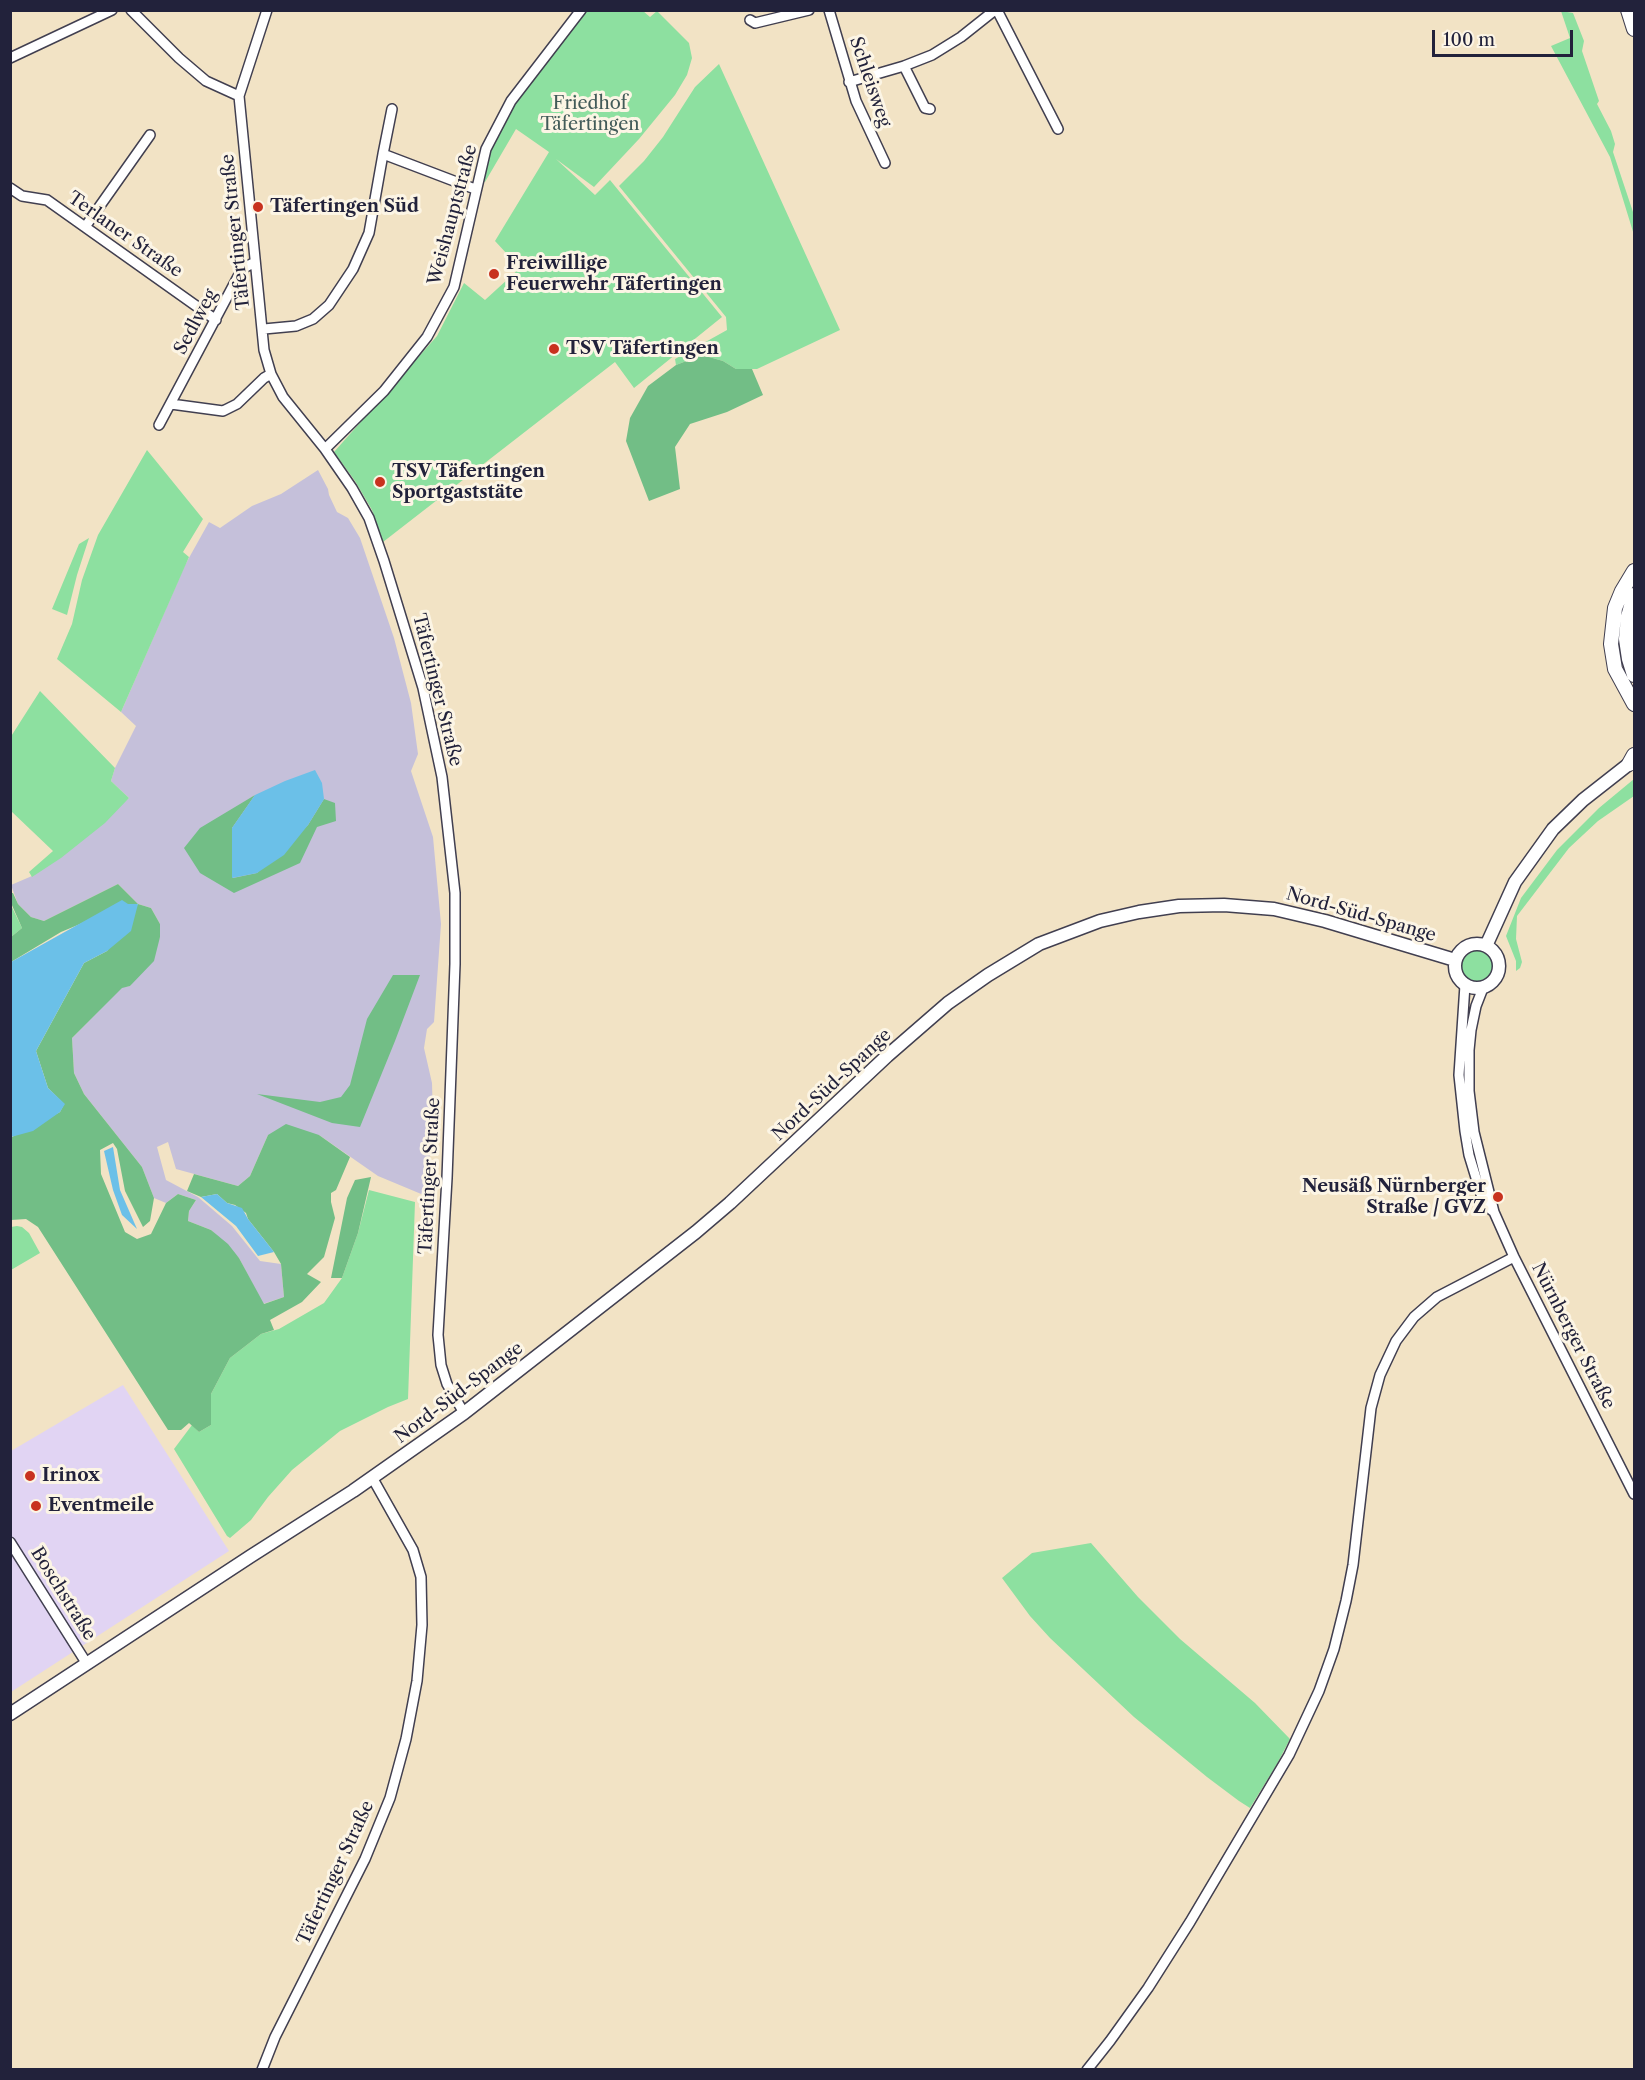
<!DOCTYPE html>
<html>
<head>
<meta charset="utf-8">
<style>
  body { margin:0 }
  #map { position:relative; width:1645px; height:2080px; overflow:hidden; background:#f2e3c5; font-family:"Libre Caslon Text",serif }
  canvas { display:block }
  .frame { position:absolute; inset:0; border:12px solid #22223b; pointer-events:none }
  .scale { position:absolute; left:1432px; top:30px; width:141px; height:27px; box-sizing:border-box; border:3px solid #22223b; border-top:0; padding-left:8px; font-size:18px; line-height:21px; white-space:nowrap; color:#22223b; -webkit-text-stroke:4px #fcf5e5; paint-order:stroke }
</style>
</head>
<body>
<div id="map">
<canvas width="1645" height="2080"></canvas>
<div class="frame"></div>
<div class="scale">100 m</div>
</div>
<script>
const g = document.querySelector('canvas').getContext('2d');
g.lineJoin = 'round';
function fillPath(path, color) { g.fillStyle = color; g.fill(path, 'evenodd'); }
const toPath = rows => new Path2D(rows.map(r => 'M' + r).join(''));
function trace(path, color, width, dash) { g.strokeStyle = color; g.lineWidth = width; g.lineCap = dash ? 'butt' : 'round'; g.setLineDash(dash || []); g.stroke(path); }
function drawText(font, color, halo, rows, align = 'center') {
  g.font = font + ' "Libre Caslon Text",serif'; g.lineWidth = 6; g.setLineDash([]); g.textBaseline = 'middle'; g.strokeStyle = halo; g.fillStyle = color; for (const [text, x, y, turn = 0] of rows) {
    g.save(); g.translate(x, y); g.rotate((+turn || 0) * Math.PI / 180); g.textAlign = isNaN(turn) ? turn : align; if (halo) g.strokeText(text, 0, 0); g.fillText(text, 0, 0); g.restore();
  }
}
const built = toPath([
  [123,1385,229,1551,11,1692,11,1451]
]);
const industrial = toPath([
  [318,470,328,489,329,495,337,512,348,518,360,538,394,638,411,703,418,754,411,771,433,837,441,924,434,1022,427,1029,424,1048,432,1083,433,1119,426,1196,378,1176,319,1135,268,1135,250,1176,238,1186,176,1169,168,1142,157,1147,166,1180,198,1197,232,1226,260,1261,281,1264,284,1297,263,1304,239,1258,211,1230,188,1221,189,1211,196,1200,178,1194,166,1203,154,1198,142,1167,84,1094,74,1073,72,1038,122,987,130,986,160,937,160,924,151,908,138,904,118,884,44,921,31,917,18,904,11,885,32,876,129,798,111,781,115,768,136,726,121,712,185,565,209,522,220,528,252,506,281,494]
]);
const green = toPath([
  [581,11,643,11,650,17,657,11,689,43,692,58,687,75,675,95,639,139,594,187,556,159,595,195,610,180,722,317,634,388,615,362,383,542,372,510,355,481,334,452,437,336,464,283,485,300,520,268,495,241,549,152,516,129,485,182,478,179,511,101],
  [1561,11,1573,13,1584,41,1582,51,1599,101,1597,104,1611,131,1615,144,1613,152,1634,215,1634,235,1610,157,1551,46,1570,38],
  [719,64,840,330,757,369,736,369,723,361,702,355,676,365,675,359,727,330,726,317,619,186,644,161,663,137,695,87],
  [147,450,203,519,183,552,189,557,121,712,57,659,72,624,82,580,98,535],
  [89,538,77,575,67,615,52,609,79,544],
  [40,691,115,768,111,781,129,798,105,823,61,858,32,877,29,872,53,851,11,811,10,738],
  [1634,779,1634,796,1598,821,1569,848,1517,916,1516,939,1522,962,1520,968,1516,971,1516,961,1506,936,1521,898,1557,850,1599,808],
  [10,903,22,928,11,937,10,937],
  '1459 967a18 18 0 1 1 36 0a18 18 0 1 1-36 0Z',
  [369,1190,415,1202,408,1399,388,1407,340,1431,292,1470,268,1497,251,1520,230,1538,227,1536,174,1449,192,1425,199,1432,211,1425,211,1394,230,1358,261,1334,279,1329,324,1303,342,1278,358,1233],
  [17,1226,22,1227,29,1233,40,1253,11,1270,11,1227],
  [1091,1543,1138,1597,1180,1639,1255,1703,1290,1739,1277,1764,1250,1808,1239,1801,1207,1777,1134,1717,1050,1638,1030,1616,1002,1578,1032,1553]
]);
const forest = toPath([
  [702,355,723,361,736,369,752,369,763,395,727,412,690,424,675,447,680,489,649,501,626,441,630,418,648,386,676,365],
  [255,795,232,828,233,878,257,873,308,825,324,799,335,803,336,821,317,827,300,863,234,893,200,873,184,848,200,828],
  [118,884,138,904,151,908,160,924,160,937,154,961,130,986,122,988,72,1038,74,1073,84,1094,142,1167,154,1198,150,1221,143,1227,125,1191,117,1149,113,1143,100,1150,101,1174,125,1232,137,1239,151,1234,166,1203,178,1194,196,1200,189,1211,188,1221,211,1230,228,1244,239,1258,264,1304,284,1297,281,1264,274,1252,248,1219,246,1213,235,1205,227,1203,217,1194,201,1197,187,1191,194,1174,238,1186,250,1176,268,1135,286,1124,319,1135,350,1157,336,1190,331,1193,331,1202,335,1218,324,1257,307,1274,321,1282,302,1302,270,1320,274,1330,261,1334,230,1358,211,1394,211,1425,199,1432,189,1423,181,1430,168,1430,38,1227,26,1219,11,1220,10,1135,12,1137,60,1112,64,1104,48,1088,36,1051,84,963,107,951,138,904,128,904,61,932,11,962,11,937,22,928,11,903,11,893,13,893,18,904,31,917,44,921],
  [393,975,420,975,395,1041,360,1127,332,1123,257,1094,320,1102,341,1097,350,1085,367,1019],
  [371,1177,358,1233,342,1278,331,1278,347,1198,355,1180]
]);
const water = toPath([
  [315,770,322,783,324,799,308,825,284,855,257,873,232,878,232,828,255,795,285,781],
  [122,900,128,904,138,904,131,931,107,951,84,963,36,1051,48,1088,65,1104,60,1112,33,1131,11,1137,11,962],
  [113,1147,120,1190,137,1229,122,1215,113,1190,104,1151],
  [217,1194,227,1203,242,1208,248,1219,274,1252,258,1256,236,1226,201,1197]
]);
const minor = toPath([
  [131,10,179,58,206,81,239,96],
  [267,10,239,96,264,350,271,374,283,397,325,449,352,488,369,518,384,561,423,688,442,777,455,893,455,964,447,1178,438,1335,441,1365,447,1384,464,1413],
  [829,10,856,101,885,163],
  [997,10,1058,129],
  [750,20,755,23,809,10],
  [10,58,112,10],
  [904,66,925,108,930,109],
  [849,82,904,66,932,55,961,37,995,10],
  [383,154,392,109],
  [10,188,22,196,47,200,216,320],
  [85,227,150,135],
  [264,329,296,326,313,319,329,305,353,269,369,233,383,154,475,189],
  [171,404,223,411,237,404,264,378,271,374],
  [159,425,242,269,255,262],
  [325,449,384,391,427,337,454,287,486,149,511,101,581,10],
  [1465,985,1459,1075,1465,1131,1469,1155,1484,1204,1494,1212],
  [1483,988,1476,1006,1471,1030,1469,1050,1469,1091,1474,1132,1494,1212,1514,1257,1634,1494],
  [10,1542,87,1664],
  [262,2070,275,2037,365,1859,390,1798,406,1739,417,1681,422,1625,421,1577,413,1550,373,1479],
  [1087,2070,1110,2041,1148,1988,1190,1922,1289,1755,1319,1691,1334,1649,1346,1601,1353,1565,1371,1408,1380,1375,1396,1341,1414,1317,1437,1297,1514,1257]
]);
const major = toPath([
  '1455 966a22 22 0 1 1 44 0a22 22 0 1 1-44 0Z',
  [1486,946,1515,882,1553,829,1583,800,1634,760],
  [10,1714,251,1556,353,1491,464,1413,696,1232,730,1203,887,1056,948,1003,988,975,1039,944,1100,921,1139,912,1179,906,1224,905,1274,909,1325,921,1455,960]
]);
const highway = toPath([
  [1628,10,1634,29],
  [1634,571,1622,591,1615,608,1611,644,1615,669,1634,704],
  [1634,595,1628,617,1626,639,1629,659,1634,675],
  [1629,764,1634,755]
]);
const markers = [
  [258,207,6,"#c8321e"],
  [494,274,6,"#c8321e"],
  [554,349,6,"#c8321e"],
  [380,482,6,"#c8321e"],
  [1498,1197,6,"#c8321e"],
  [30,1476,6,"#c8321e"],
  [36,1506,6,"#c8321e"]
];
const streetNames = [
  ["Schleisweg",870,82,71],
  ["Weishauptstraße",453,215,-75],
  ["Täfertinger Straße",236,232,-96],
  ["Terlaner Straße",125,235,35],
  ["Sedlweg",196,322,-62],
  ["Täfertinger Straße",437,690,76],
  ["Nord-Süd-Spange",1361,915,16],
  ["Nord-Süd-Spange",832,1085,-43],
  ["Täfertinger Straße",430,1176,-87],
  ["Nürnberger Straße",1573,1336,63],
  ["Nord-Süd-Spange",459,1393,-37],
  ["Boschstraße",63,1594,58],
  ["Täfertinger Straße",336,1873,-65]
];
const parkNames = [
  ["Friedhof",590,104],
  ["Täfertingen",590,125]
];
const poiNames = [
  ["Täfertingen Süd",270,207],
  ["Freiwillige",506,264],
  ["Feuerwehr Täfertingen",506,285],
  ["TSV Täfertingen",566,349],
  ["TSV Täfertingen",392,472],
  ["Sportgaststäte",392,493],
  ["Neusäß Nürnberger",1486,1187,"right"],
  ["Straße / GVZ",1486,1208,"right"],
  ["Irinox",42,1476],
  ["Eventmeile",48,1506]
];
fillPath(built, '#e1d4f3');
fillPath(industrial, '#c5c0da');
fillPath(green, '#8de0a0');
fillPath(forest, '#72be86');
fillPath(water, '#6bc0e8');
trace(minor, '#413f50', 12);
trace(major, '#413f50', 15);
trace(highway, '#413f50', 16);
trace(minor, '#fff', 9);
trace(major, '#fff', 12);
trace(highway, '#fff', 14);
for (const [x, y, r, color] of markers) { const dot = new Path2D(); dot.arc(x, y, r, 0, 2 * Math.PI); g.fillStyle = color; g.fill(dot); trace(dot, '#fcf5e5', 2); }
drawText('18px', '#22223b', '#fcf5e5', streetNames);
drawText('18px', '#425b59', '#fcf5e5', parkNames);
drawText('bold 18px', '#22223b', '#fcf5e5', poiNames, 'left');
</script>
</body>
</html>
